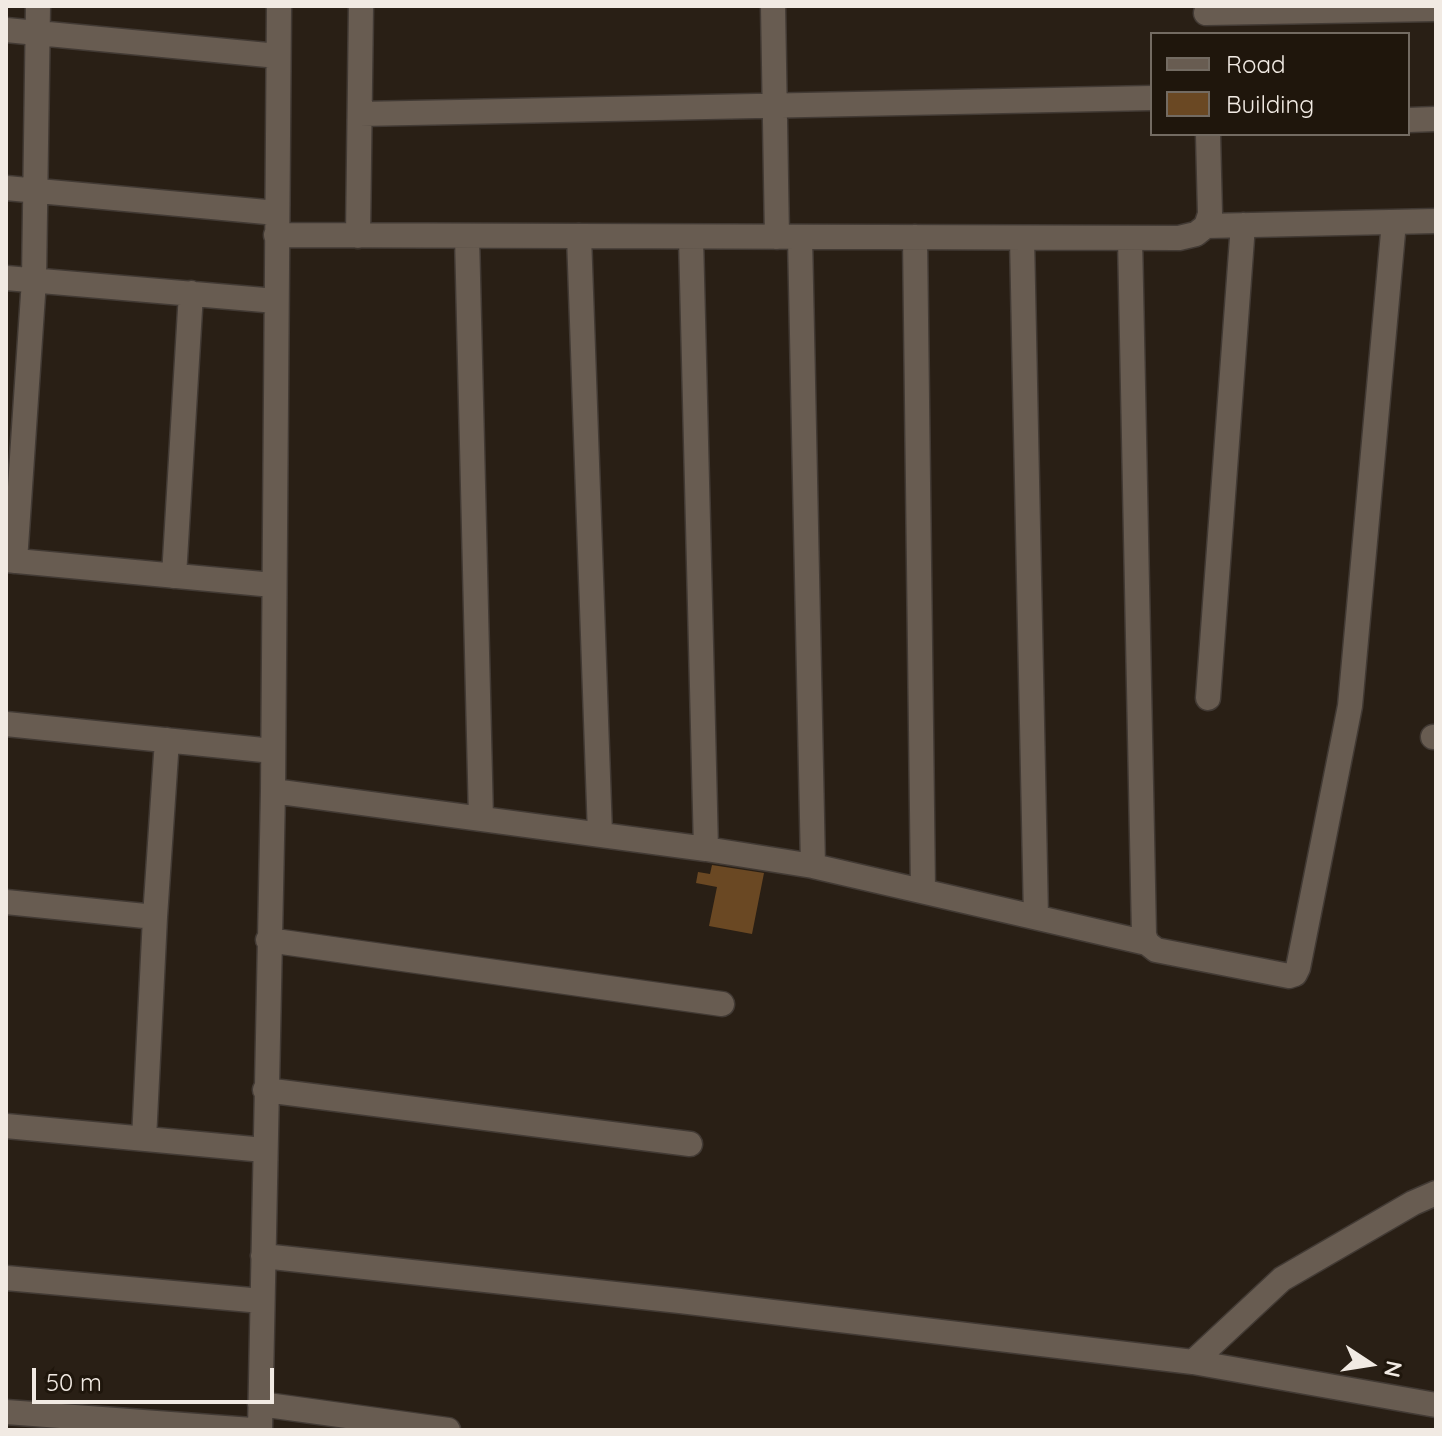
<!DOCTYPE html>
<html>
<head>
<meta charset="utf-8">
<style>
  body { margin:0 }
  #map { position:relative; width:1442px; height:1436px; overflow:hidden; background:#291f15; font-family:Quicksand,sans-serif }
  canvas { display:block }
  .frame { position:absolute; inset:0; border:8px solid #f1eae3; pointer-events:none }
  .legend { position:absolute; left:1150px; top:32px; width:260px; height:104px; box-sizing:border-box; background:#1f160c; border:2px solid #736b62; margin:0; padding:10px 14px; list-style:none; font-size:24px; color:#f1eae3 }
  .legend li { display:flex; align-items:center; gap:16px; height:40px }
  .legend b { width:40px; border:2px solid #736b62 }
  .north { position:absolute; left:1330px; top:1324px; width:80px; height:80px; -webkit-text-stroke:6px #1f160c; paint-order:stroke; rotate:102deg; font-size:22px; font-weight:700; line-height:32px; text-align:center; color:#f1eae3 }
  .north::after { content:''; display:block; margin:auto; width:28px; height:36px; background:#f1eae3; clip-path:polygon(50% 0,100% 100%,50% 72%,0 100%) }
  .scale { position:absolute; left:32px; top:1368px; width:242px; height:36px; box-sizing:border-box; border:4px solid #f1eae3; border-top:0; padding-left:10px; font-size:24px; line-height:28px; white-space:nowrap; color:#f1eae3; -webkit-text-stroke:6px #1f160c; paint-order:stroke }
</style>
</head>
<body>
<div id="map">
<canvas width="1442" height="1436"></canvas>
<div class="frame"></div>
<ul class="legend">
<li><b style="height:10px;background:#685c51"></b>Road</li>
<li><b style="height:22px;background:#6a4823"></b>Building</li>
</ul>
<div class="north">N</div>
<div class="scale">50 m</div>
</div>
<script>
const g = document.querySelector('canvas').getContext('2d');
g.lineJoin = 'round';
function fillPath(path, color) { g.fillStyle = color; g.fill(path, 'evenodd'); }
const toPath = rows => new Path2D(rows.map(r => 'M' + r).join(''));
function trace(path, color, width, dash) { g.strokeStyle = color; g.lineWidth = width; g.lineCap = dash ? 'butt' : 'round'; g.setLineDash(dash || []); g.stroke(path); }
const building = toPath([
  [712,865,764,873,752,934,709,926,717,887,696,883,698,872,710,874]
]);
const minor = toPath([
  [773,6,777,237],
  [1206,13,1436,9],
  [6,30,278,56],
  [360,114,1152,98],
  [1408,120,1436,119],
  [6,188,277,213],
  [1206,226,1436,221],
  [276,235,1179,238,1196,234,1206,226,1210,214,1208,134],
  [358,236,361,6],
  [467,236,481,819],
  [579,236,600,834],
  [915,237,923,891],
  [691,238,706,849],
  [1022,238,1036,917],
  [1130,238,1144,935,1147,943,1156,950,1289,976,1295,974,1298,968,1350,706,1394,222],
  [6,278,276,301],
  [6,560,273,585],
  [15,561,34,280,38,6],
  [174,576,191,293],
  [1208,698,1243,225],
  [6,724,273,751],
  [1433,737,1436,737],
  [273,791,706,849,813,866,800,237],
  [813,866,1147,943],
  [6,902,155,917],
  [268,940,722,1004],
  [265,1090,690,1144],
  [6,1126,264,1150],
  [144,1139,155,917,167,740],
  [263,1256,680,1301,1193,1362,1436,1405],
  [6,1278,262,1301],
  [1193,1362,1282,1279,1413,1203,1436,1193],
  [260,1404,448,1430],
  [6,1412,252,1430],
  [260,1430,273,791,279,6]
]);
fillPath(building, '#6a4823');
trace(minor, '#423a34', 27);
trace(minor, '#685c51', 24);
</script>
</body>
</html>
